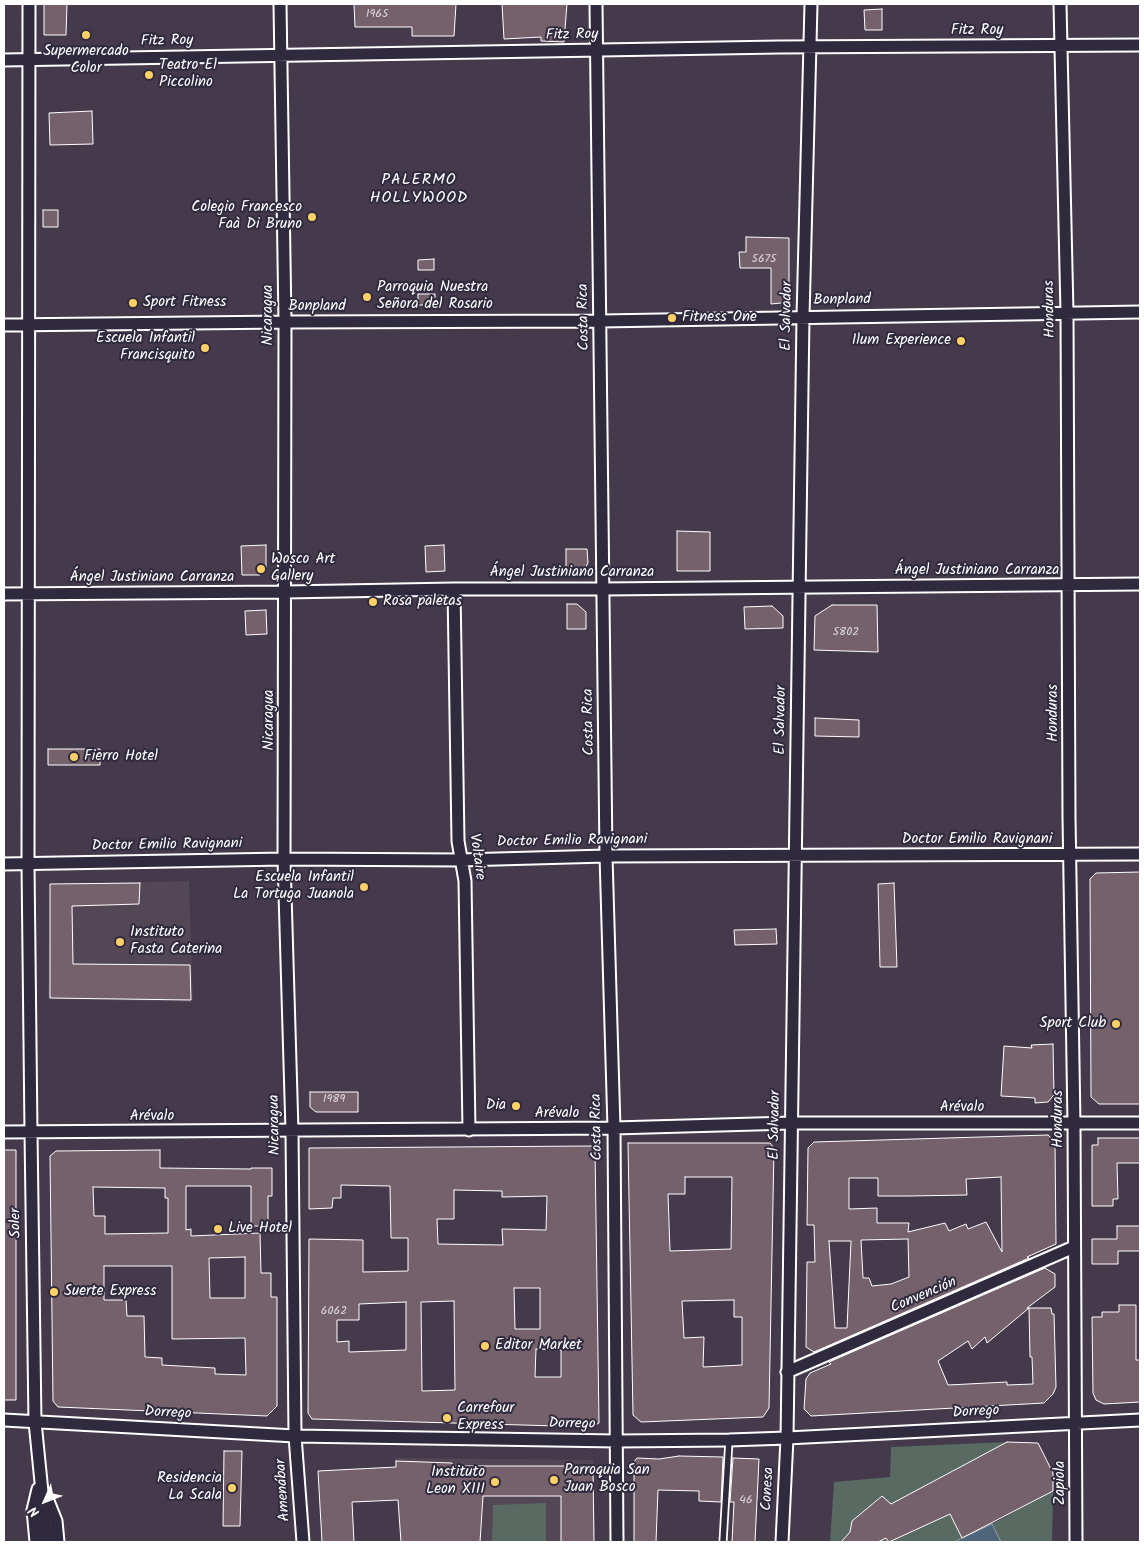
<!DOCTYPE html>
<html>
<head>
<meta charset="utf-8">
<style>
  body { margin:0 }
  #map { position:relative; width:1144px; height:1546px; overflow:hidden; background:#443a4b; font-family:Kalam,sans-serif }
  canvas { display:block }
  .frame { position:absolute; inset:0; border:5px solid #fff; pointer-events:none }
  .north { position:absolute; left:20px; top:1476px; width:50px; height:50px; -webkit-text-stroke:4px #2f2a3d; paint-order:stroke; rotate:226deg; font-size:14px; font-weight:700; line-height:20px; text-align:center; color:#fff }
  .north::after { content:''; display:block; margin:auto; width:18px; height:22px; background:#fff; clip-path:polygon(50% 0,100% 100%,50% 72%,0 100%) }
</style>
</head>
<body>
<div id="map">
<canvas width="1144" height="1546"></canvas>
<div class="frame"></div>
<div class="north">N</div>
</div>
<script>
const g = document.querySelector('canvas').getContext('2d');
g.lineJoin = 'round';
function fillPath(path, color) { g.fillStyle = color; g.fill(path, 'evenodd'); }
const toPath = rows => new Path2D(rows.map(r => 'M' + r).join(''));
function trace(path, color, width, dash) { g.strokeStyle = color; g.lineWidth = width; g.lineCap = dash ? 'butt' : 'round'; g.setLineDash(dash || []); g.stroke(path); }
function drawText(font, color, halo, rows, align = 'center') {
  g.font = font + ' Kalam,sans-serif'; g.lineWidth = 4; g.setLineDash([]); g.textBaseline = 'middle'; g.strokeStyle = halo; g.fillStyle = color; for (const [text, x, y, turn = 0] of rows) {
    g.save(); g.translate(x, y); g.rotate((+turn || 0) * Math.PI / 180); g.textAlign = isNaN(turn) ? turn : align; if (halo) g.strokeText(text, 0, 0); g.fillText(text, 0, 0); g.restore();
  }
}
const built = toPath([
  [189,881,193,1002,48,999,50,884],
  [395,1458,593,1460,595,1542,401,1542]
]);
const green = toPath([
  [1007,1442,891,1504,881,1496,852,1521,851,1526,855,1531,848,1534,844,1538,844,1542,830,1542,834,1482,890,1477,891,1447],
  [1053,1491,1052,1542,1001,1542,992,1524],
  [546,1503,546,1542,492,1542,493,1505],
  [950,1514,962,1538,954,1542,878,1542,885,1538,889,1542]
]);
const water = toPath([
  [992,1524,1001,1542,954,1542,962,1538,992,1524]
]);
const building = toPath([
  [44,4,67,4,66,35,44,35,44,4],
  [354,4,456,4,454,36,412,36,412,27,355,27,354,4],
  [502,4,567,4,564,42,541,41,541,37,504,39,502,4],
  [882,9,882,30,865,30,864,10,882,9],
  [92,111,93,144,50,145,49,113,92,111],
  [43,210,58,210,58,227,43,227,43,210],
  [746,237,789,238,789,297,781,303,771,304,771,268,740,268,739,252,746,252,746,237],
  [434,259,434,270,418,270,418,260,434,259],
  [418,294,435,294,435,305,418,305,418,294],
  [677,531,710,532,710,571,677,571,677,531],
  [266,545,266,570,260,575,242,575,241,546,266,545],
  [444,545,445,571,426,572,425,546,444,545],
  [566,549,587,549,588,563,585,568,582,570,566,570,566,549],
  [567,604,577,604,586,612,586,629,567,629,567,604],
  [832,605,877,605,878,652,814,650,815,616,832,605],
  [772,606,783,616,783,628,745,629,744,607,772,606],
  [266,610,267,634,246,635,245,611,266,610],
  [815,718,859,720,859,737,815,736,815,718],
  [48,749,100,749,100,765,48,765,48,749],
  [1140,872,1140,1104,1099,1104,1091,1097,1090,879,1096,873,1140,872],
  [140,883,139,904,72,906,73,964,190,965,191,1000,50,998,50,884,140,883],
  [894,883,897,967,880,967,878,884,894,883],
  [776,929,777,944,735,945,734,930,776,929],
  [1053,1044,1054,1095,1048,1102,1035,1103,1035,1098,1001,1096,1004,1046,1032,1048,1031,1045,1053,1044],
  [310,1092,358,1092,358,1112,316,1112,310,1107,310,1092],
  [1048,1135,1055,1142,1056,1244,1027,1257,1029,1258,814,1352,806,1347,807,1262,815,1262,814,1225,807,1225,808,1148,814,1142,1048,1135],
  [1001,1177,1002,1252,986,1222,968,1229,966,1224,949,1231,945,1223,908,1232,909,1223,877,1223,877,1208,849,1209,849,1178,878,1178,878,1196,909,1196,967,1195,966,1179,1001,1177],
  [908,1239,909,1277,891,1284,872,1286,869,1278,863,1278,861,1240,908,1239],
  [829,1241,851,1241,847,1328,835,1328,829,1241],
  [1098,1138,1140,1138,1140,1163,1117,1163,1118,1199,1113,1199,1113,1206,1092,1206,1092,1145,1098,1145,1098,1138],
  [628,1143,770,1143,774,1148,769,1408,763,1417,641,1422,633,1415,628,1143],
  [685,1177,732,1177,731,1249,670,1251,668,1194,685,1194,685,1177],
  [734,1300,734,1317,742,1317,742,1365,703,1367,704,1337,684,1338,682,1301,734,1300],
  [591,1146,595,1149,599,1423,592,1427,312,1419,308,1413,309,1239,363,1240,363,1272,408,1271,408,1238,391,1238,390,1186,341,1185,341,1198,333,1198,332,1208,309,1209,309,1148,591,1146],
  [454,1190,502,1191,502,1197,547,1196,546,1230,502,1229,503,1245,438,1244,437,1219,454,1219,454,1190],
  [514,1288,540,1288,540,1329,515,1329,514,1288],
  [454,1301,455,1390,422,1391,421,1302,454,1301],
  [406,1302,406,1350,349,1352,349,1341,337,1342,337,1320,359,1320,359,1304,406,1302],
  [536,1349,561,1350,561,1377,535,1377,536,1349],
  [4,1150,16,1150,16,1400,4,1400,4,1150],
  [160,1150,160,1168,251,1169,251,1168,272,1168,272,1196,268,1196,268,1226,251,1226,251,1186,186,1186,186,1230,191,1229,191,1236,260,1233,261,1273,271,1273,271,1297,277,1297,277,1406,267,1416,58,1407,53,1401,50,1156,56,1151,160,1150],
  [93,1187,165,1188,165,1198,168,1198,168,1233,105,1234,105,1216,94,1216,93,1187],
  [245,1257,245,1298,210,1298,209,1258,245,1257],
  [104,1266,172,1266,172,1339,245,1338,246,1375,215,1374,215,1368,162,1365,162,1358,145,1357,144,1316,127,1316,126,1300,104,1300,104,1266],
  [1117,1226,1140,1226,1140,1251,1118,1251,1118,1264,1092,1264,1092,1239,1117,1239,1117,1226],
  [1045,1268,1055,1274,1055,1287,1027,1308,1029,1308,987,1343,985,1337,972,1349,968,1341,938,1361,948,1385,1007,1382,1007,1385,1033,1384,1032,1357,1030,1357,1029,1308,1051,1308,1052,1314,1054,1314,1056,1387,1053,1394,1044,1403,811,1416,804,1409,806,1379,810,1373,831,1364,829,1362,1045,1268],
  [1119,1305,1136,1305,1136,1360,1140,1360,1140,1402,1104,1404,1096,1400,1093,1393,1092,1317,1102,1317,1102,1312,1119,1312,1119,1305],
  [1007,1442,1038,1443,1053,1473,1053,1491,962,1538,950,1514,889,1542,886,1538,878,1542,841,1542,850,1532,852,1521,882,1496,891,1504,1007,1442],
  [224,1451,242,1451,240,1526,223,1526,224,1451],
  [679,1456,723,1457,721,1502,699,1501,699,1491,658,1490,656,1542,634,1542,634,1462,637,1458,659,1459,679,1456],
  [733,1458,759,1459,755,1542,732,1542,734,1502,730,1502,733,1458],
  [396,1461,452,1463,452,1466,589,1466,593,1470,594,1542,561,1542,561,1496,483,1496,480,1542,401,1542,398,1500,352,1502,354,1542,322,1542,318,1471,396,1467,396,1461]
]);
const lane = toPath([
  [723,1542,729,1440]
]);
const street = toPath([
  [29,4,28,864,31,1132,35,1422,47,1542],
  [280,4,285,322,284,859,292,1131,295,1436,303,1542],
  [596,4,606,856,614,1128,617,1542],
  [1060,4,1067,313,1069,817,1074,1124,1076,1542],
  [4,60,779,47,1140,45],
  [4,325,285,322,601,321,1140,312],
  [454,589,458,841,465,881,469,1130],
  [4,594,285,592,454,589,603,589,1140,584],
  [4,864,284,859,461,860,606,856,1140,854],
  [4,1132,614,1128,791,1123,1140,1123],
  [787,1372,1074,1247],
  [4,1420,295,1436,617,1441,729,1440,787,1438,1140,1420],
  [46,1496,56,1521,58,1542],
  [36,1542,33,1510,38,1489],
  [782,1542,787,1438,803,317,811,4]
]);
const markers = [
  [86,35,5,"#ffd166"],
  [149,75,5,"#ffd166"],
  [312,217,5,"#ffd166"],
  [367,297,5,"#ffd166"],
  [133,303,5,"#ffd166"],
  [672,318,5,"#ffd166"],
  [961,341,5,"#ffd166"],
  [205,348,5,"#ffd166"],
  [261,569,5,"#ffd166"],
  [373,602,5,"#ffd166"],
  [74,757,5,"#ffd166"],
  [364,887,5,"#ffd166"],
  [120,942,5,"#ffd166"],
  [1116,1024,5,"#ffd166"],
  [516,1106,5,"#ffd166"],
  [218,1229,5,"#ffd166"],
  [54,1292,5,"#ffd166"],
  [485,1346,5,"#ffd166"],
  [447,1418,5,"#ffd166"],
  [554,1480,5,"#ffd166"],
  [495,1482,5,"#ffd166"],
  [232,1488,5,"#ffd166"]
];
const numberNames = [
  ["1965",377,15],
  ["5675",764,260],
  ["5802",846,633],
  ["1989",334,1100],
  ["6062",334,1312],
  ["46",746,1501]
];
const streetNames = [
  ["Fitz Roy",977,31],
  ["Fitz Roy",572,36,-1],
  ["Fitz Roy",167,42,-1],
  ["Bonpland",842,301,-1],
  ["Bonpland",317,307],
  ["Honduras",1051,309,-91],
  ["Nicaragua",269,315,-90],
  ["El Salvador",788,316,-89],
  ["Costa Rica",585,317,-91],
  ["Ángel Justiniano Carranza",977,571],
  ["Ángel Justiniano Carranza",572,573],
  ["Ángel Justiniano Carranza",152,578],
  ["Honduras",1054,713,-90],
  ["Nicaragua",270,720,-90],
  ["El Salvador",782,720,-89],
  ["Costa Rica",590,722,-91],
  ["Doctor Emilio Ravignani",977,840],
  ["Doctor Emilio Ravignani",572,842,-1],
  ["Doctor Emilio Ravignani",167,846,-1],
  ["Voltaire",476,857,82],
  ["Arévalo",962,1108],
  ["Arévalo",557,1114],
  ["Arévalo",152,1117],
  ["Honduras",1059,1119,-90],
  ["Nicaragua",276,1125,-91],
  ["El Salvador",776,1125,-89],
  ["Costa Rica",598,1127,-91],
  ["Soler",17,1223,-91],
  ["Convención",924,1296,-23],
  ["Dorrego",976,1413,-3],
  ["Dorrego",168,1414,3],
  ["Dorrego",572,1425,1],
  ["Zapiola",1061,1483,-90],
  ["Conesa",769,1489,-87],
  ["Amenábar",284,1490,-94]
];
const poiNames = [
  ["Supermercado",86,52,"center"],
  ["Color",86,69,"center"],
  ["Teatro El",159,66],
  ["Piccolino",159,83],
  ["Colegio Francesco",302,208,"right"],
  ["Faà Di Bruno",302,225,"right"],
  ["Parroquia Nuestra",377,288],
  ["Señora del Rosario",377,305],
  ["Sport Fitness",143,303],
  ["Fitness One",682,318],
  ["Escuela Infantil",195,339,"right"],
  ["Francisquito",195,356,"right"],
  ["Ilum Experience",951,341,"right"],
  ["Wosco Art",271,560],
  ["Gallery",271,577],
  ["Rosa paletas",383,602],
  ["Fierro Hotel",84,757],
  ["Escuela Infantil",354,878,"right"],
  ["La Tortuga Juanola",354,895,"right"],
  ["Instituto",130,933],
  ["Fasta Caterina",130,950],
  ["Sport Club",1106,1024,"right"],
  ["Dia",506,1106,"right"],
  ["Live Hotel",228,1229],
  ["Suerte Express",64,1292],
  ["Editor Market",495,1346],
  ["Carrefour",457,1409],
  ["Express",457,1426],
  ["Parroquia San",564,1471],
  ["Juan Bosco",564,1488],
  ["Instituto",485,1473,"right"],
  ["Leon XIII",485,1490,"right"],
  ["Residencia",222,1479,"right"],
  ["La Scala",222,1496,"right"]
];
const neighbourhoodNames = [
  ["PALERMO",419,181],
  ["HOLLYWOOD",419,199]
];
fillPath(built, '#534655');
fillPath(green, '#586a62');
fillPath(water, '#4f667a');
trace(water, '#95a3af', 1);
fillPath(building, '#75616b');
trace(building, '#fff', 1);
trace(lane, '#fff', 9);
trace(street, '#fff', 15);
trace(lane, '#2f2a3d', 5.5);
trace(street, '#2f2a3d', 11);
for (const [x, y, r, color] of markers) { const dot = new Path2D(); dot.arc(x, y, r, 0, 2 * Math.PI); g.fillStyle = color; g.fill(dot); trace(dot, '#2f2a3d', 2); }
drawText('12px', '#dcd8da', null, numberNames);
drawText('15px', '#fff', '#2f2a3d', streetNames);
drawText('15px', '#fff', '#2f2a3d', poiNames, 'left');
g.letterSpacing = '1px';
drawText('16px', '#fff', '#2f2a3d', neighbourhoodNames);
g.letterSpacing = '0px';
</script>
</body>
</html>
